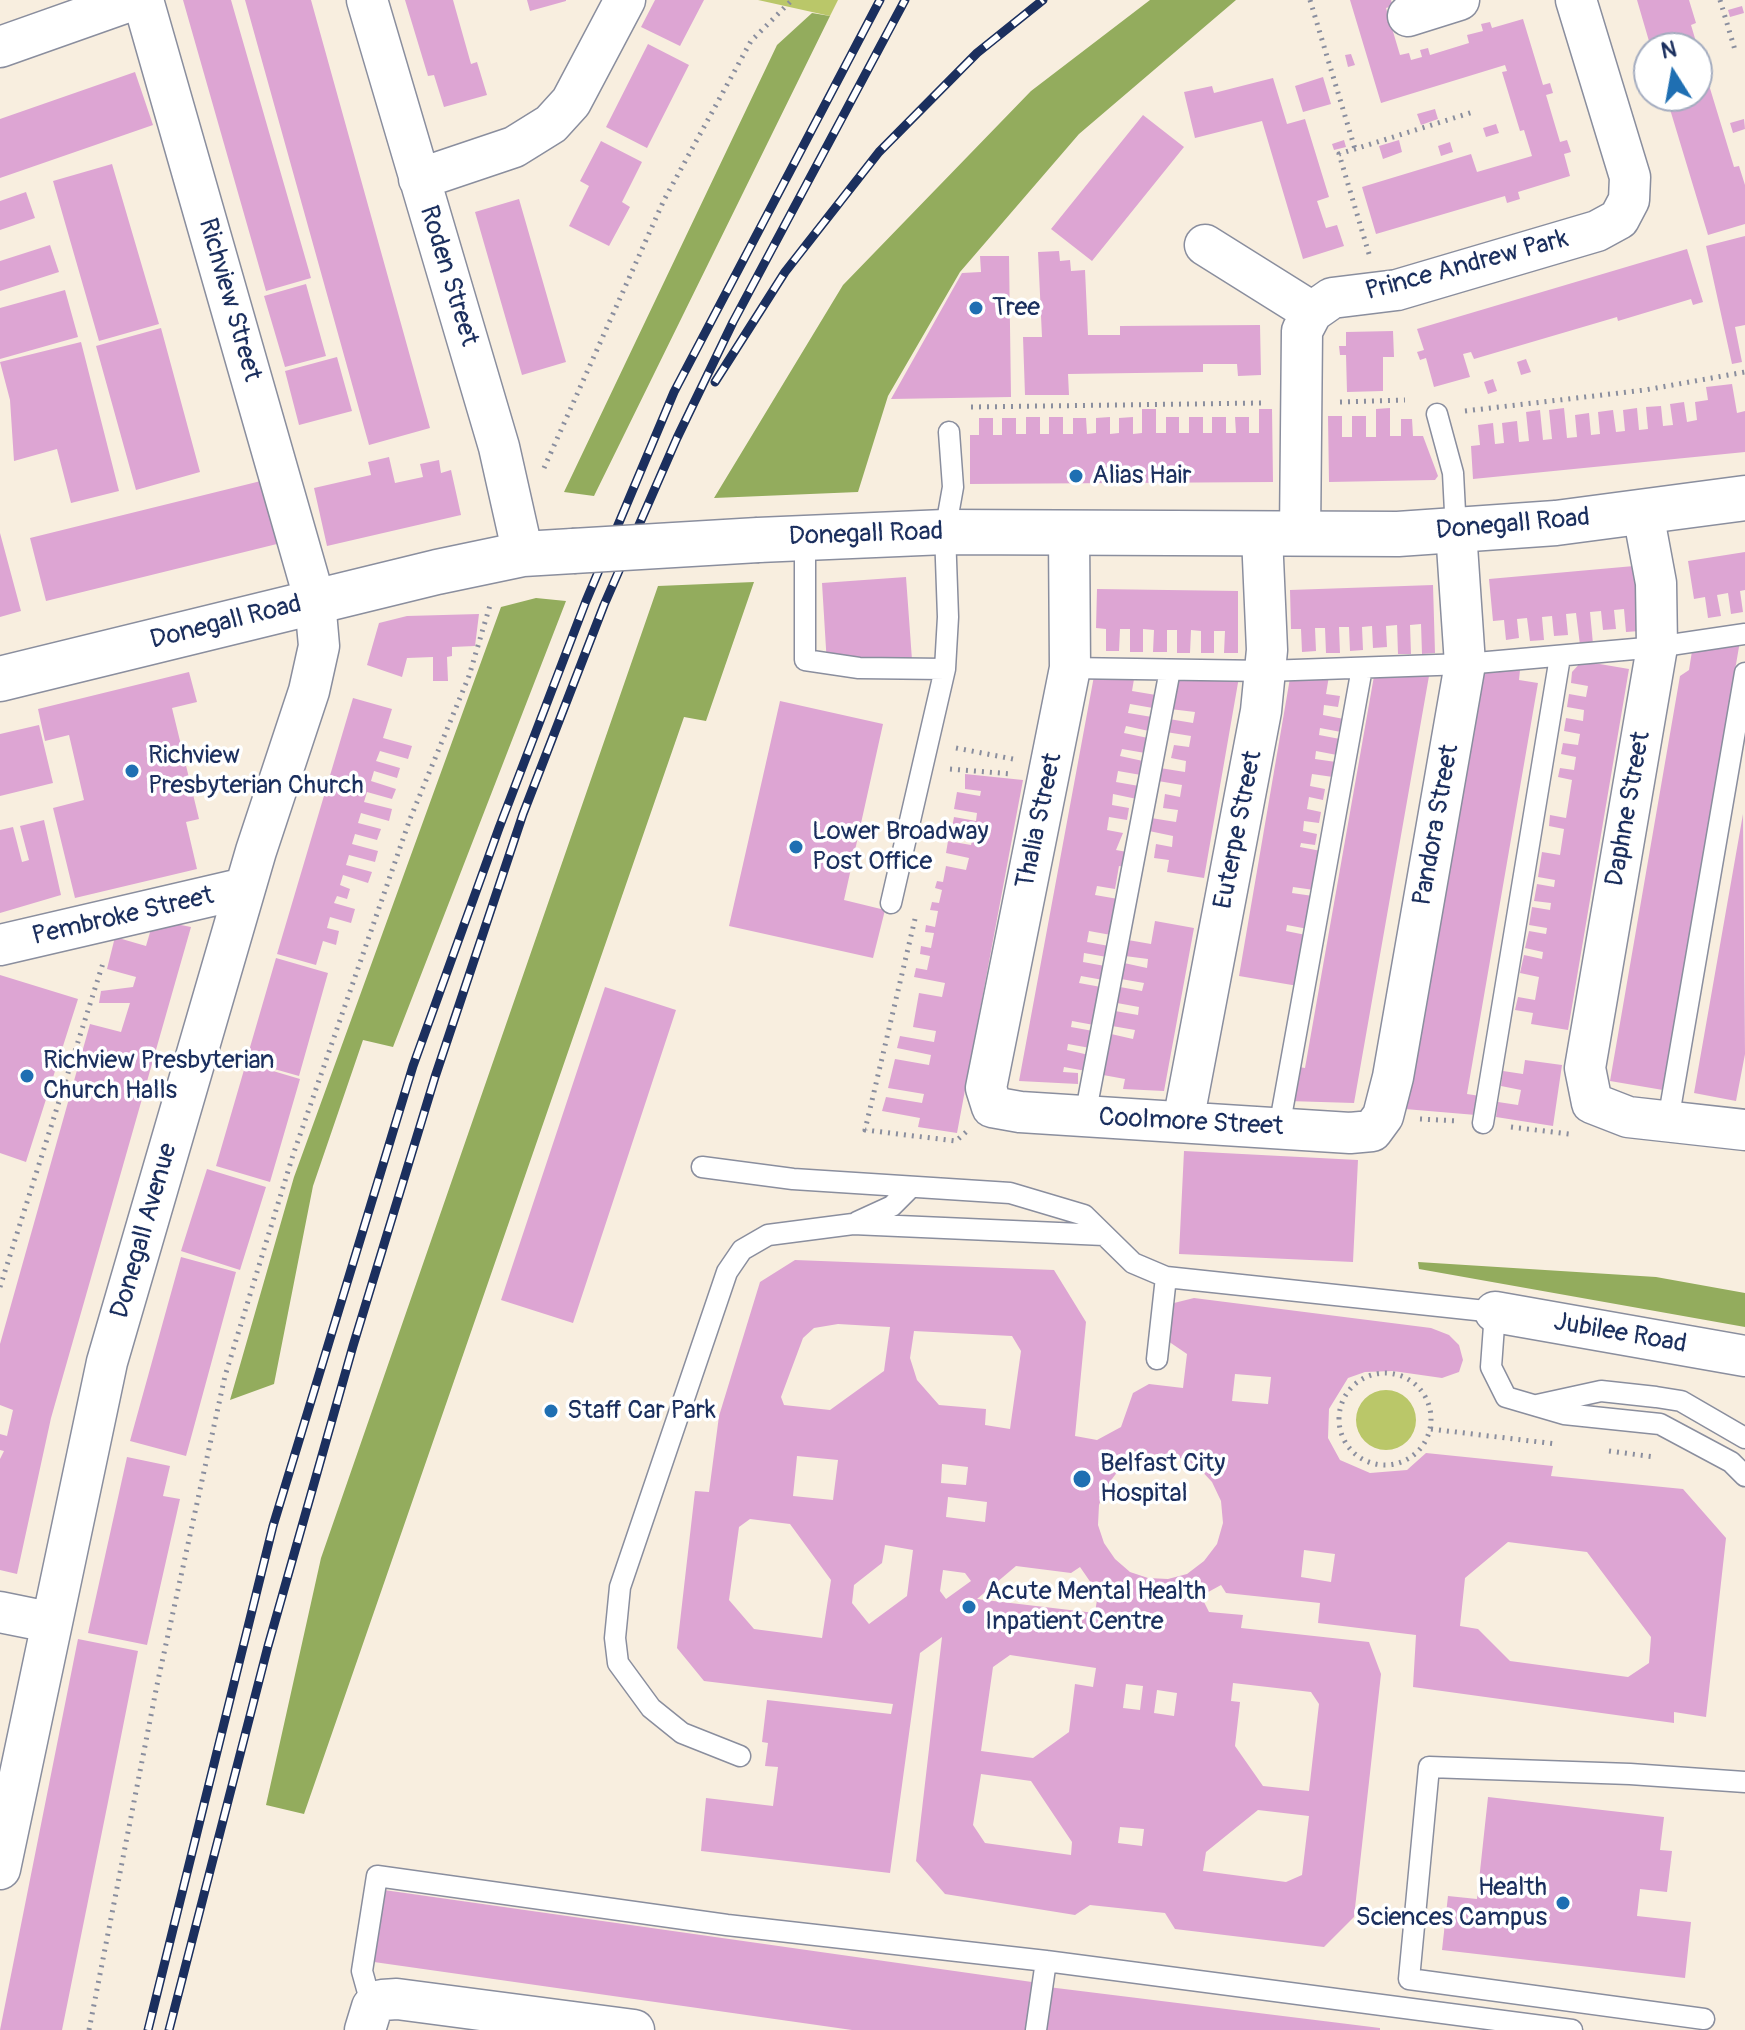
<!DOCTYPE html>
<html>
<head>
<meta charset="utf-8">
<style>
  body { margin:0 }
  #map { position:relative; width:1745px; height:2030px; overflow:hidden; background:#f8eedf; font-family:Pangolin,sans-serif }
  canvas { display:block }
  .north { position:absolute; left:1633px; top:32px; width:80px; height:80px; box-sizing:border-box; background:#fff; border:2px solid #a4acbf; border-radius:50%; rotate:349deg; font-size:22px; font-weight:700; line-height:32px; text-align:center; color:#1b2f5e }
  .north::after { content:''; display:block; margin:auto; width:28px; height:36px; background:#1f6fb2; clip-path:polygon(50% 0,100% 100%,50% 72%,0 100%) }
</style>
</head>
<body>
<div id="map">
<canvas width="1745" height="2030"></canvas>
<div class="north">N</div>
</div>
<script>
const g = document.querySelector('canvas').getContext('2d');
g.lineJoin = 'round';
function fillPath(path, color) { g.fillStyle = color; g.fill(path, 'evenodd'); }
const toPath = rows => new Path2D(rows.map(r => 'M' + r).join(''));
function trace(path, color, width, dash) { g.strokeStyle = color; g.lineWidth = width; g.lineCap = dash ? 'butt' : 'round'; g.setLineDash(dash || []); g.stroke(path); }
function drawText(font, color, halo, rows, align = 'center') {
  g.font = font + ' Pangolin,sans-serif'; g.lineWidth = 7; g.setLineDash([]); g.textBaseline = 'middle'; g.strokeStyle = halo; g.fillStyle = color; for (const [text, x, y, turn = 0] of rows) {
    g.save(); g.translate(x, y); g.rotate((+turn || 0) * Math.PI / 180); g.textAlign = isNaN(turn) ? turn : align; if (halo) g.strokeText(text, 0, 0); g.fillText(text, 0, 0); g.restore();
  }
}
const green = toPath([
  [758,0,838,0,830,16],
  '1356 1420a30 30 0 1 1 60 0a30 30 0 1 1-60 0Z'
]);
const forest = toPath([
  [1150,0,1236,0,1079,134,960,272,888,396,858,492,714,498,843,285,1031,91],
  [812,13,830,16,594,496,564,492,777,45],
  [754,582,706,721,684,717,304,1814,266,1805,321,1558,658,586],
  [536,598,566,601,393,1047,363,1040,313,1186,274,1384,230,1400,294,1177,501,607],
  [1418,1262,1656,1277,1745,1293,1745,1327,1419,1269]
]);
const building = toPath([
  [183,0,231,0,311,278,266,291],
  [245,0,311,0,430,428,369,445],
  [405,0,453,0,471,64,477,62,487,95,444,107,434,75,428,76],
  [527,0,566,0,566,1,530,11],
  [655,0,704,0,680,46,641,27],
  [1350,0,1391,0,1393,6,1386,8,1400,55,1409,53,1411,60,1422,57,1420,50,1428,48,1430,55,1469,43,1467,35,1483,31,1481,24,1490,22,1492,28,1523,19,1543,85,1550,83,1553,93,1546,95,1560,142,1567,140,1571,152,1564,154,1570,176,1518,192,1520,199,1507,203,1505,196,1376,234,1362,187,1471,154,1477,172,1532,156,1524,130,1520,131,1502,72,1507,71,1505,65,1381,103],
  [1637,0,1689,0,1696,23,1691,25,1705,72,1734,167,1739,166,1745,185,1745,224,1708,235,1666,96,1697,96,1697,48,1651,48],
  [1742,6,1744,13,1730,17,1728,10],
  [648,44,689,65,647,148,606,127],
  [1351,54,1355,65,1348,67,1345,55],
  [135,72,153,125,0,178,0,119],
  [1323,77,1331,104,1303,112,1295,86],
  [1273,78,1287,124,1305,119,1329,197,1317,201,1326,228,1337,225,1344,246,1303,259,1262,121,1195,138,1184,92,1212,86,1214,93],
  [1435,109,1438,119,1421,125,1417,114],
  [1143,115,1184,147,1092,261,1051,229],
  [1744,119,1745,129,1733,133,1730,123],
  [1496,124,1499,133,1486,137,1483,128],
  [1344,140,1346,147,1334,150,1332,144],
  [1399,140,1402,152,1383,159,1379,146],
  [601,141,642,162,622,202,630,207,609,246,569,226,589,186,580,181],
  [1450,142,1453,152,1441,156,1438,146],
  [112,164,159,324,99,341,53,181],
  [26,192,35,218,0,230,0,201],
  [519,199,566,362,522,375,475,212],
  [1745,236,1745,325,1735,327,1742,362,1732,364,1706,246],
  [50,245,59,272,0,291,0,261],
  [1687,249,1703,302,1693,305,1691,299,1618,321,1617,317,1474,359,1471,352,1463,354,1470,377,1434,387,1426,358,1420,360,1417,352,1424,350,1417,329],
  [1059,251,1060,261,1070,260,1071,271,1085,270,1088,335,1120,335,1120,326,1260,325,1261,375,1238,376,1237,364,1203,364,1203,372,1068,374,1069,395,1025,395,1023,337,1042,337,1038,252],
  [980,256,1009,256,1011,397,891,399,962,273,981,272],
  [306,284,326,356,285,367,264,296],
  [65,290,78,337,0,359,0,308],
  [161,328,200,472,136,490,96,346],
  [1393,331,1394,357,1383,357,1383,391,1347,392,1346,355,1340,355,1339,346,1346,346,1346,332],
  [81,342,119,491,71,503,57,449,14,461,10,400,0,362],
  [337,357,352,411,299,425,285,371],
  [1526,359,1531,372,1521,375,1517,362],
  [1493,379,1497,391,1488,394,1484,382],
  [1732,384,1737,413,1745,411,1745,452,1473,479,1471,446,1480,445,1478,425,1493,423,1495,444,1504,443,1502,423,1517,421,1519,442,1529,441,1526,412,1540,410,1543,440,1552,439,1549,410,1564,408,1567,438,1577,437,1575,415,1589,413,1591,435,1600,434,1598,412,1613,410,1616,432,1625,431,1623,410,1637,408,1639,430,1648,429,1646,407,1661,406,1663,426,1673,425,1670,404,1684,402,1687,422,1697,420,1695,402,1708,400,1706,387],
  [1390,408,1390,436,1401,436,1401,419,1412,419,1413,436,1423,436,1438,476,1435,480,1329,482,1328,416,1342,416,1342,437,1352,437,1352,416,1366,416,1366,437,1376,437,1376,409],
  [1142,409,1156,409,1156,433,1166,433,1166,417,1179,417,1179,433,1189,433,1189,417,1203,417,1203,433,1212,433,1212,417,1226,417,1226,433,1236,433,1235,417,1249,417,1249,433,1259,433,1259,409,1272,409,1273,482,970,484,970,435,979,435,979,418,993,418,993,435,1002,435,1002,418,1016,418,1016,434,1026,434,1026,417,1040,417,1040,434,1049,434,1049,417,1063,417,1063,434,1073,434,1073,418,1086,418,1087,434,1096,433,1096,418,1110,417,1110,434,1119,433,1119,418,1133,417,1133,434,1142,433],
  [389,457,395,483,423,477,420,464,439,460,441,473,451,470,461,515,327,546,314,488,371,475,368,462],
  [269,479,285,542,46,601,30,538],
  [0,533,21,611,0,617],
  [1745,552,1745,590,1740,591,1743,612,1731,614,1728,593,1717,595,1721,616,1708,618,1705,597,1694,599,1688,561],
  [1634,566,1640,631,1626,632,1624,609,1614,610,1616,629,1603,630,1601,611,1590,612,1593,644,1580,645,1576,613,1566,614,1568,635,1554,636,1552,616,1542,617,1544,640,1530,641,1527,618,1517,619,1519,638,1506,640,1504,620,1493,621,1489,579],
  [906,577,912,660,827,665,822,583],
  [1433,585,1435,653,1422,654,1421,624,1410,625,1411,654,1398,654,1397,625,1386,626,1387,647,1373,648,1372,626,1362,627,1363,650,1350,651,1349,627,1339,627,1340,653,1326,653,1325,628,1315,628,1316,651,1302,652,1301,629,1291,629,1290,590],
  [1097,589,1238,591,1238,653,1224,653,1225,631,1214,631,1214,653,1201,653,1201,631,1191,630,1190,653,1177,653,1177,630,1167,630,1167,652,1153,652,1154,630,1143,629,1143,652,1130,652,1130,629,1120,629,1119,651,1106,651,1106,629,1096,628],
  [479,614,475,646,452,647,452,656,447,657,448,681,433,681,433,657,407,658,402,677,367,665,379,623,407,616],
  [1740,641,1663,1090,1610,1081,1680,676,1689,670,1692,651],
  [1582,661,1629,669,1568,1030,1531,1024,1533,1013,1515,1010,1518,997,1535,1000,1539,977,1520,973,1524,955,1542,959,1543,952,1525,948,1529,931,1546,934,1547,928,1529,925,1532,907,1550,910,1551,903,1534,901,1537,884,1554,887,1555,880,1538,877,1542,852,1560,855,1564,829,1549,826,1550,815,1566,818,1572,780,1558,777,1560,768,1574,770,1576,757,1561,754,1563,743,1578,745,1580,734,1564,731,1566,718,1583,721,1584,710,1567,707,1569,694,1586,697,1588,686,1571,683,1572,672],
  [1520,670,1519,680,1538,683,1467,1094,1480,1096,1476,1115,1405,1109,1477,673],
  [189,672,197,702,172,708,199,819,186,822,197,869,75,898,53,808,84,800,69,735,45,741,38,709],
  [1135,673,1132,691,1156,695,1153,708,1130,704,1128,713,1152,717,1149,731,1126,726,1124,733,1148,738,1145,753,1122,749,1120,756,1143,761,1141,775,1118,771,1116,782,1139,786,1137,799,1113,794,1112,805,1129,808,1127,820,1109,817,1107,830,1123,833,1116,850,1127,852,1124,867,1119,866,1115,889,1097,886,1095,895,1118,899,1111,935,1089,931,1087,942,1109,946,1107,957,1084,953,1083,962,1105,966,1103,980,1081,976,1079,983,1101,987,1094,1025,1072,1021,1071,1027,1093,1031,1090,1048,1068,1044,1067,1050,1089,1055,1086,1071,1064,1067,1063,1072,1078,1073,1078,1084,1019,1081,1094,676],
  [1176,675,1239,677,1204,878,1167,872,1169,860,1154,858,1156,844,1172,847,1173,836,1149,831,1151,818,1176,822,1178,810,1163,808,1165,794,1180,797,1182,785,1158,781,1160,768,1185,772,1186,761,1171,758,1174,745,1189,747,1191,736,1166,732,1169,719,1193,723,1195,712,1170,709],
  [1329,676,1326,694,1340,696,1338,707,1324,705,1323,715,1344,719,1341,732,1320,728,1319,735,1340,739,1337,755,1316,751,1315,759,1336,762,1333,777,1312,774,1310,786,1325,789,1323,800,1309,797,1307,809,1321,812,1319,823,1304,821,1303,831,1317,834,1315,845,1301,843,1300,847,1321,851,1314,890,1293,887,1292,893,1313,896,1308,929,1287,925,1286,931,1306,935,1298,986,1239,976,1290,678],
  [1374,676,1429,676,1354,1103,1288,1101,1292,1066,1305,1068],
  [353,698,392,709,383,738,412,746,408,759,380,751,376,761,400,768,397,778,374,771,371,781,396,789,392,799,367,792,364,802,392,809,389,821,361,813,358,823,381,829,377,840,355,834,352,844,378,851,375,862,349,855,346,865,372,872,368,883,343,875,340,885,350,889,347,899,337,896,334,903,355,909,351,923,330,917,327,928,339,931,336,945,323,941,316,965,277,954],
  [780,701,883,724,844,900,885,910,873,958,729,926],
  [39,725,53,783,0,796,0,734],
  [965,774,1023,780,957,1133,918,1127,920,1118,882,1111,886,1097,922,1103,924,1094,888,1088,895,1059,929,1065,931,1055,897,1048,900,1036,934,1042,936,1031,913,1027,919,993,942,997,945,983,914,977,916,968,927,970,930,956,920,954,921,946,931,948,934,933,925,932,926,925,935,927,938,911,930,910,932,902,939,903,942,890,935,888,937,881,943,882,946,866,966,870,969,858,946,853,948,841,971,845,973,837,951,833,954,817,976,821,977,813,954,809,957,792,980,796,981,791,965,789],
  [1743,814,1745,1054,1736,1101,1694,1093],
  [44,820,61,895,0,913,0,830,13,827,22,862,29,860,20,826],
  [1155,921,1194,928,1164,1091,1123,1089,1125,1079,1103,1075,1111,1034,1133,1039,1135,1030,1112,1026,1115,1011,1138,1015,1139,1007,1117,1003,1120,987,1142,991,1144,983,1121,979,1124,963,1147,968,1148,959,1125,956,1128,940,1151,944],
  [176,924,191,927,51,1418,17,1574,0,1570,0,1459,4,1451,0,1450,0,1434,7,1436,13,1410,0,1405,0,1344,90,1024,121,1032,130,1003,99,1003,101,991,133,987,136,977,107,969,115,937,146,946,151,929],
  [276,958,328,973,299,1076,246,1061],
  [0,975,78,999,26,1162,0,1153],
  [605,987,676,1010,573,1323,501,1300],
  [1525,1060,1562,1065,1553,1126,1496,1117,1498,1102,1518,1105,1521,1090,1501,1086,1503,1071,1523,1074],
  [246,1063,300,1079,270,1182,216,1166],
  [1184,1151,1358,1160,1353,1262,1179,1254],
  [207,1169,266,1187,240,1270,181,1251],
  [181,1257,236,1272,186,1456,130,1441],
  [795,1260,1054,1270,1086,1322,1075,1436,1097,1440,1121,1427,1133,1393,1149,1384,1183,1388,1187,1354,1165,1339,1166,1319,1174,1303,1194,1298,1431,1328,1449,1335,1459,1345,1463,1360,1459,1372,1442,1378,1393,1371,1365,1372,1348,1378,1329,1409,1328,1438,1340,1460,1370,1473,1407,1470,1426,1453,1553,1466,1551,1476,1683,1489,1726,1538,1706,1717,1674,1712,1674,1723,1413,1687,1416,1635,1318,1623,1320,1603,1226,1593,1221,1585,1201,1596,1209,1612,1243,1615,1241,1628,1369,1642,1381,1674,1354,1917,1324,1947,1175,1929,1165,1913,1090,1905,1075,1915,945,1894,916,1861,942,1637,920,1653,890,1873,701,1851,706,1798,773,1806,778,1767,765,1766,768,1743,762,1742,767,1700,891,1714,893,1704,704,1681,677,1648,695,1491,709,1492,719,1416,760,1282],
  [838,1324,890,1327,884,1371,830,1410,784,1405,781,1397,803,1338,814,1328],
  [914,1331,1012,1336,1021,1351,1010,1429,985,1425,986,1409,939,1405,917,1380,910,1358],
  [1235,1374,1271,1377,1268,1404,1232,1401],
  [1157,1454,1178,1457,1197,1466,1212,1482,1221,1501,1223,1523,1217,1544,1204,1561,1187,1574,1168,1579,1148,1578,1130,1572,1115,1559,1104,1543,1098,1525,1099,1505,1106,1487,1118,1471,1136,1459],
  [797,1456,838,1460,833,1500,793,1496],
  [942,1464,968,1467,966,1485,941,1483],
  [948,1497,987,1502,985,1522,946,1517],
  [750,1519,790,1524,831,1580,822,1638,754,1629,729,1600,739,1527],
  [1508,1542,1587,1552,1651,1637,1649,1663,1628,1677,1510,1661,1478,1629,1460,1626,1465,1578],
  [885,1545,913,1550,907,1596,869,1624,852,1603,854,1585,882,1563],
  [1304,1550,1335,1554,1331,1582,1301,1577],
  [1016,1566,1071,1573,1080,1567,1098,1593,1095,1613,977,1599],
  [943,1570,965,1573,971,1581,946,1599,940,1591],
  [1010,1655,1096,1668,1093,1687,1075,1684,1069,1732,1033,1758,981,1751,993,1667],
  [1233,1683,1311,1692,1319,1704,1309,1791,1263,1786,1235,1746,1240,1702,1231,1701],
  [1126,1684,1143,1686,1140,1710,1123,1708],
  [1157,1690,1177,1693,1174,1716,1154,1713],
  [981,1774,1031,1781,1072,1842,1071,1855,985,1843,973,1825],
  [1258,1810,1309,1816,1302,1875,1286,1882,1203,1871,1206,1852],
  [1120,1827,1144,1829,1142,1846,1118,1843],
  [127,1457,170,1466,163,1496,180,1499,147,1645,88,1633],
  [78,1639,138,1651,108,1802,62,2030,0,2030],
  [1488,1797,1664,1817,1660,1850,1672,1851,1667,1892,1640,1889,1637,1916,1691,1922,1685,1978,1442,1950,1448,1896,1477,1899],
  [384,1890,1039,1983,1032,2030,852,2030,374,1962],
  [1048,1987,1380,2028,1380,2030,1042,2030]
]);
const path = toPath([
  [1310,0,1355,149],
  [1720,0,1735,50],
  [1369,254,1339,154,1473,112],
  [1340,402,1405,400],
  [971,407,1262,403],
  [1465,411,1645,390,1745,372],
  [544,468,664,200,751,41,792,0],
  [956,748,1013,759],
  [950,769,1012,774],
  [915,919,865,1130,956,1141,966,1132],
  [1420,1119,1458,1121],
  [1511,1127,1569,1134],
  [0,1287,104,960],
  '1339 1419a46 46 0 1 1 92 0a46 46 0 1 1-92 0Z',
  [1431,1429,1556,1444],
  [1609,1451,1655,1457],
  [89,2030,157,1685,225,1376,293,1155,410,819,469,676,491,602]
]);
const service = toPath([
  [1437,414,1453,473,1456,531],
  [805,537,805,660,859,668,945,669,948,617,945,532,953,487,949,432],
  [1070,668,1266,671,1465,664,1657,647,1745,634],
  [891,903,945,669],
  [1085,1116,1170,670],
  [1668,1121,1745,673],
  [1483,1123,1560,657],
  [1279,1128,1362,668],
  [702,1167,793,1179,1010,1193,1084,1215,1133,1263,1166,1277,1495,1312,1491,1367,1506,1397,1564,1414,1660,1424,1731,1462,1745,1476],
  [857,1222,892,1206,911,1187],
  [1157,1359,1166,1277],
  [1537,1405,1601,1391,1656,1397,1681,1401,1745,1438],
  [740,1756,682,1733,651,1708,618,1663,615,1638,620,1587,727,1272,742,1250,768,1235,853,1224,1104,1235],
  [372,2007,362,1971,377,1876,727,1925,1046,1961,1572,2030],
  [1704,2019,1409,1979,1429,1767,1630,1774,1745,1782],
  [1036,2030,1046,1961]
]);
const minor = toPath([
  [367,0,499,447,523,554],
  [1408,16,1459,0],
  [0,47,133,0],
  [419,179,514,147,551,124,571,102,625,0],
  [1205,245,1312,312],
  [1643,513,1656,583,1657,647,1585,1068,1592,1103,1628,1117,1745,1130],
  [1069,532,1070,668,986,1088,992,1107,1020,1112,1350,1133,1372,1131,1383,1116,1393,1077,1465,664,1456,531],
  [1300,535,1302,331,1312,312,1332,298,1397,290,1597,231,1619,219,1629,200,1630,177,1576,0],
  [0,945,245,888],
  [1183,1122,1261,711,1267,650,1262,536],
  [1495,1312,1745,1356],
  [0,1612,49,1622],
  [0,1869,107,1362,256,851,309,691,319,646,315,601,143,0],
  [365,2030,372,2007,382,2000,397,1999,634,2030]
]);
const tertiary = toPath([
  [758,540,945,532,1398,534,1556,523,1745,498],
  [0,679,437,572,523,554,573,551]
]);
const rail = toPath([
  [715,382,785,272,879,152,977,53,1043,0],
  [148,2030,273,1526,413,1066,499,828,586,601,674,392,880,0],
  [169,2030,268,1646,353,1346,435,1077,523,814,604,605,677,438,733,322,905,0]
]);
const tertiaryBridge = toPath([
  [573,551,758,540]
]);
const markers = [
  [976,308,8,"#1f6fb2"],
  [1076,476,8,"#1f6fb2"],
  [132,771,8,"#1f6fb2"],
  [796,847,8,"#1f6fb2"],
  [27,1076,8,"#1f6fb2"],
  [551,1411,8,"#1f6fb2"],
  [1082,1479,10,"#1f6fb2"],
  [969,1607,8,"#1f6fb2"],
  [1563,1903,8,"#1f6fb2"]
];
const streetNames = [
  ["Prince Andrew Park",1467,266,-15],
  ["Roden Street",448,276,73],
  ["Richview Street",229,300,74],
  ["Donegall Road",1513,525,-5],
  ["Donegall Road",866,535,-2],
  ["Donegall Road",226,623,-14],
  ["Daphne Street",1629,809,-80],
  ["Thalia Street",1040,821,-78],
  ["Pandora Street",1437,825,-80],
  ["Euterpe Street",1239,830,-79],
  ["Pembroke Street",123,917,-13],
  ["Coolmore Street",1191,1123,3],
  ["Donegall Avenue",145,1231,-74],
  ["Jubilee Road",1620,1334,10]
];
const poiNames = [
  ["Tree",992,308],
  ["Alias Hair",1092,476],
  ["Richview",148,756],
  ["Presbyterian Church",148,786],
  ["Lower Broadway",812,832],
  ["Post Office",812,862],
  ["Richview Presbyterian",43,1061],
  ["Church Halls",43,1091],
  ["Staff Car Park",567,1411],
  ["Belfast City",1100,1464],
  ["Hospital",1100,1494],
  ["Acute Mental Health",985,1592],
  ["Inpatient Centre",985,1622],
  ["Health",1547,1888,"right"],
  ["Sciences Campus",1547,1918,"right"]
];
fillPath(green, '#bac769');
fillPath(forest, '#93ac5d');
fillPath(building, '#dda5d3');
trace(service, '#8a8e9e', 23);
trace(minor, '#8a8e9e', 43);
trace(tertiary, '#8a8e9e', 47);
trace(path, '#8a8e9e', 5, [2, 6]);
trace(service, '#fff', 20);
trace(minor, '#fff', 40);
trace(tertiary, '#fff', 44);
trace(rail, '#1b2f5e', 9);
trace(rail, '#fff', 6, [18]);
trace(tertiaryBridge, '#8a8e9e', 47, []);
trace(tertiaryBridge, '#fff', 44);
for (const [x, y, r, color] of markers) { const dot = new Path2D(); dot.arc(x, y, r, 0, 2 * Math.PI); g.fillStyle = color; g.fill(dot); trace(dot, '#fff', 3); }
drawText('26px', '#1b2f5e', '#fff', streetNames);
drawText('26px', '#1b2f5e', '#fff', poiNames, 'left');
</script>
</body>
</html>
